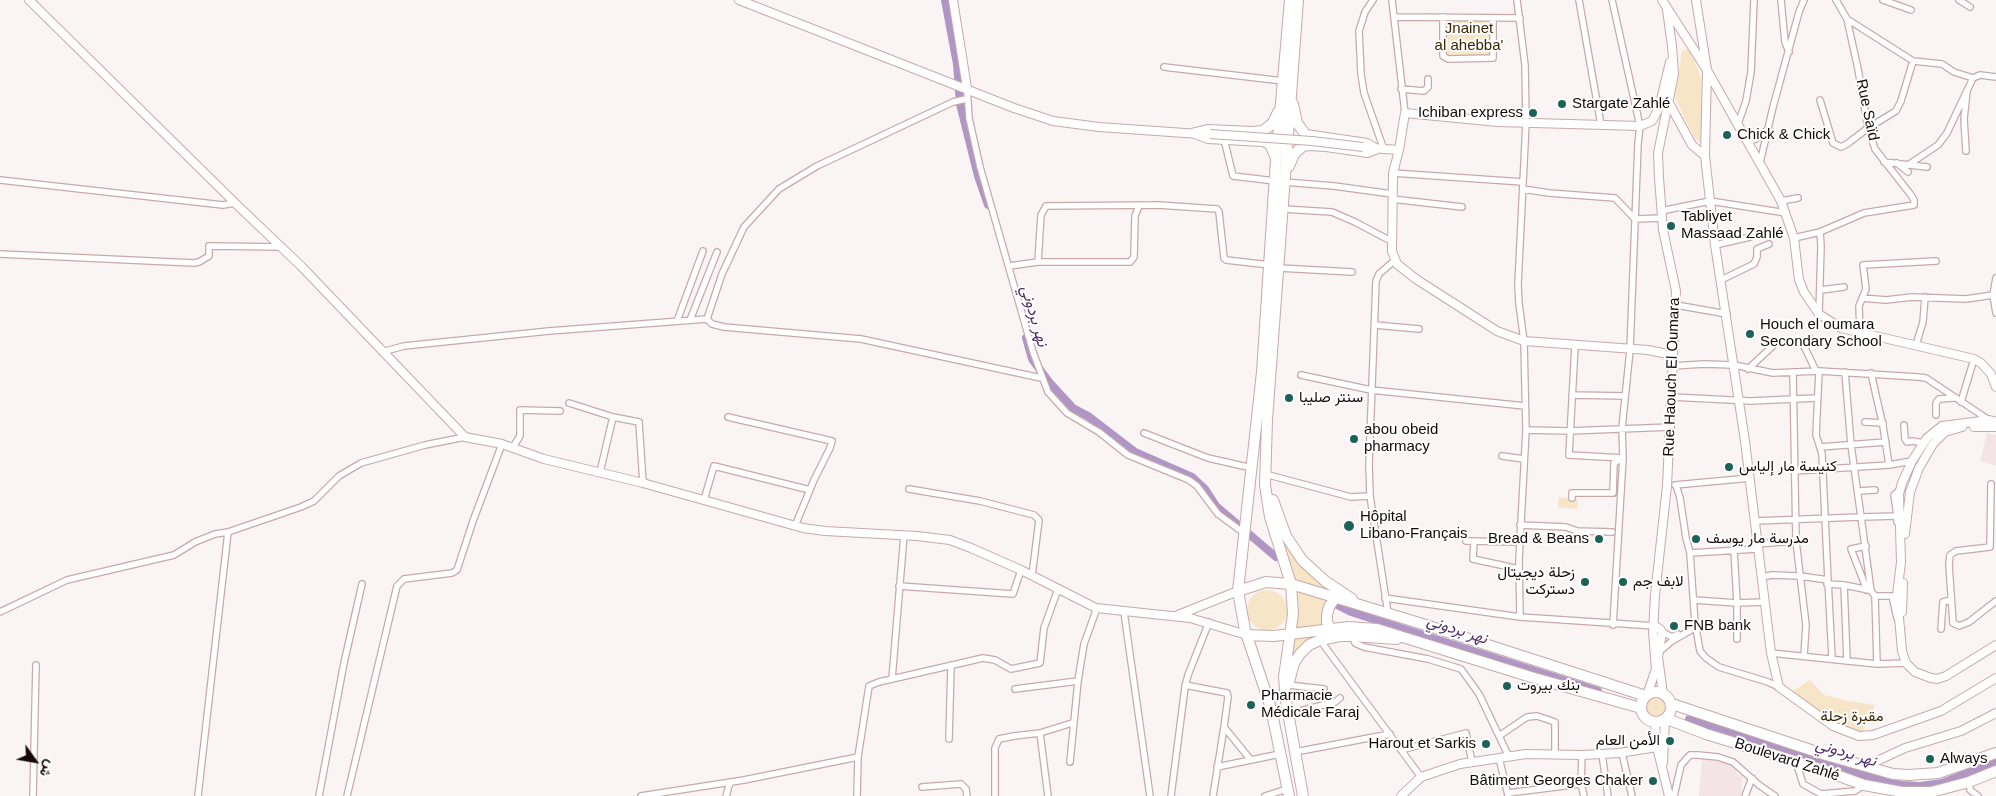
<!DOCTYPE html>
<html>
<head>
<meta charset="utf-8">
<style>
  body { margin:0 }
  #map { position:relative; width:1996px; height:796px; overflow:hidden; background:#fbf4f5; font-family:Helvetica,Vazirmatn,sans-serif }
  canvas { display:block }
  .north { position:absolute; left:10px; top:736px; width:50px; height:50px; -webkit-text-stroke:4px #fff; paint-order:stroke; rotate:122deg; font-size:14px; font-weight:700; line-height:20px; text-align:center; color:#150a0b }
  .north::after { content:''; display:block; margin:auto; width:18px; height:22px; background:#150a0b; clip-path:polygon(50% 0,100% 100%,50% 72%,0 100%) }
</style>
</head>
<body>
<div id="map">
<canvas width="1996" height="796"></canvas>
<div class="north">ش</div>
</div>
<script>
const g = document.querySelector('canvas').getContext('2d');
g.lineJoin = 'round';
function fillPath(path, color) { g.fillStyle = color; g.fill(path, 'evenodd'); }
const toPath = rows => new Path2D(rows.map(r => 'M' + r).join(''));
function trace(path, color, width, dash) { g.strokeStyle = color; g.lineWidth = width; g.lineCap = dash ? 'butt' : 'round'; g.setLineDash(dash || []); g.stroke(path); }
function drawText(font, color, halo, rows, align = 'center') {
  g.font = font + ' Helvetica,Vazirmatn,sans-serif'; g.lineWidth = 4; g.setLineDash([]); g.textBaseline = 'middle'; g.strokeStyle = halo; g.fillStyle = color; for (const [text, x, y, turn = 0] of rows) {
    g.save(); g.translate(x, y); g.rotate((+turn || 0) * Math.PI / 180); g.textAlign = isNaN(turn) ? turn : align; if (halo) g.strokeText(text, 0, 0); g.fillText(text, 0, 0); g.restore();
  }
}
const built = toPath([
  [1987,433,1996,435,1996,466,1980,461],
  [1702,757,1720,760,1736,768,1737,775,1743,775,1741,796,1699,796]
]);
const green = toPath([
  [1490,19,1491,56,1447,56,1447,20],
  [1690,48,1701,78,1703,141,1699,142,1694,137,1675,98,1682,51],
  [1559,497,1578,499,1577,509,1558,507],
  [1277,526,1293,555,1301,564,1337,594,1295,580],
  [1296,588,1328,599,1324,626,1295,629,1299,605],
  '1247 610a20 20 0 1 1 40 0a20 20 0 1 1-40 0Z',
  [1326,634,1289,668,1293,638],
  [1810,680,1824,695,1848,701,1875,705,1862,734,1841,729,1793,691],
  '1646 708a10 10 0 1 1 20 0a10 10 0 1 1-20 0Z'
]);
const river = toPath([
  [945,0,957,64,960,104,978,176,988,205],
  [1026,338,1032,359,1049,382,1073,408,1088,416,1135,452,1192,477,1205,489,1216,506,1276,557],
  [1337,605,1351,612,1598,691],
  [1689,719,1886,782,1902,785,1920,786,1942,783,1996,762]
]);
const street = toPath([
  [1373,0,1365,12,1359,31,1361,74,1364,93,1384,150],
  [1392,0,1405,113],
  [1517,0,1525,65,1526,122,1518,285,1519,304,1524,341,1526,430,1519,560,1520,617],
  [1579,0,1601,125],
  [1612,0,1640,126,1638,144,1630,350,1622,428,1623,458,1613,625],
  [1781,0,1785,42,1789,52],
  [1883,0,1911,10],
  [1959,0,1970,7],
  [1394,17,1520,18],
  [1443,17,1443,56,1448,59,1493,58,1493,18],
  [1847,19,1913,61,1942,64,1954,72,1973,78,1980,75,1996,77],
  [1164,67,1283,81],
  [967,88,969,118,980,167,1033,352,1048,392,1067,413,1099,432,1128,455,1189,480,1197,486,1218,514,1244,533],
  [1401,89,1424,91,1428,87,1428,79],
  [1820,100,1833,143,1841,147,1847,144,1868,128,1896,111,1901,101,1913,61],
  [1738,124,1746,101,1751,72,1754,0],
  [1224,139,1233,176,1275,181],
  [1748,141,1756,139,1767,130],
  [1966,151,1964,119,1967,91],
  [1884,162,1927,167],
  [1760,163,1773,107,1799,12,1804,0],
  [1897,163,1908,172],
  [1908,165,1938,145,1947,133,1973,78],
  [1393,173,1523,182],
  [0,180,223,205,235,203],
  [1284,182,1334,186,1392,194],
  [1523,189,1549,193,1615,198,1635,219,1662,218],
  [1392,199,1462,207],
  [1781,201,1798,198],
  [1283,209,1332,212,1355,222,1391,241],
  [1661,211,1710,201,1786,213],
  [1794,238,1820,232,1864,213,1914,205,1914,200,1911,195,1875,149,1868,128,1858,69,1847,19,1836,0],
  [1715,245,1750,237],
  [0,254,194,263,199,262,209,256,209,246,281,247],
  [1038,262,1041,215,1046,206,1158,205,1217,209,1219,212,1224,258,1226,260,1270,265],
  [1009,266,1038,262,1130,262,1134,257,1135,216,1139,206],
  [1279,268,1352,272],
  [1996,278,1993,295,1996,313],
  [1721,280,1754,264,1757,257,1757,249,1769,244],
  [1821,290,1844,287],
  [1862,298,1886,300,1912,297,1966,299,1993,295],
  [1676,305,1727,314],
  [1819,314,1821,246,1820,232],
  [707,319,722,274,744,227,779,189,817,166,953,102,966,99],
  [707,319,712,324,724,327,861,339,1041,378],
  [690,320,717,252],
  [677,321,703,251],
  [1375,325,1419,329],
  [1860,332,1859,306,1866,289,1863,265,1936,261],
  [1810,338,1803,344,1816,371],
  [1916,345,1923,322,1925,297],
  [1575,346,1569,455,1623,458],
  [382,352,404,346,549,331,707,319],
  [1672,366,1704,364,1734,365,1773,373,1819,371,1918,377,1926,378,1989,420],
  [1748,369,1776,343],
  [1793,372,1796,541,1806,625,1804,656],
  [1845,372,1851,445,1861,517,1897,516,1897,522],
  [1871,373,1883,426,1889,465],
  [1301,375,1371,390,1525,406],
  [1572,395,1625,396],
  [1672,397,1750,401,1817,398],
  [1961,402,1974,359],
  [569,403,613,417,639,422,643,483],
  [1936,415,1936,403,1939,399,1954,398],
  [728,417,832,441,830,448,814,480,795,526],
  [1865,422,1883,423],
  [1904,425,1905,439,1907,442,1912,441,1924,443],
  [1526,430,1569,431,1671,427],
  [1144,433,1208,458,1252,468],
  [513,447,520,436,520,410,560,411],
  [1820,447,1886,442],
  [1502,456,1524,459],
  [1795,471,1889,465,1912,461],
  [600,472,613,417],
  [1265,474,1351,497,1370,496],
  [1991,484,1990,547,1956,551,1950,555,1949,565,1953,623,1959,626,1969,622,1996,601],
  [1675,485,1750,478],
  [1676,485,1680,498,1686,538,1690,553,1695,623,1700,651,1706,658,1719,667,1768,682,1779,687],
  [909,489,980,501,1034,515,1039,520,1032,576],
  [1858,491,1875,490],
  [1572,498,1572,493,1613,493,1614,463,1621,459],
  [704,500,714,466,810,490],
  [1897,516,1894,495,1901,489],
  [1754,521,1861,517,1871,591,1875,596,1877,664],
  [1520,525,1566,527,1577,531,1612,532],
  [1466,541,1520,542],
  [1474,541,1473,559,1519,569],
  [1756,544,1796,541],
  [1866,546,1851,549,1867,590],
  [1734,550,1737,603,1737,639],
  [1690,553,1757,549],
  [1762,577,1772,575,1800,576,1828,580,1822,454,1816,435,1819,371],
  [1828,580,1832,658],
  [1827,584,1844,585,1869,590],
  [1844,585,1847,660],
  [899,586,1013,594,1021,570],
  [1875,596,1892,596,1897,618],
  [1385,598,1520,617,1655,626],
  [1694,600,1737,603,1765,602],
  [0,612,67,580,174,555,195,542,215,534,228,532,301,507,314,501,339,476,361,463,425,445,465,437],
  [1124,612,1150,796],
  [1388,613,1370,496,1369,464,1376,281,1379,274,1394,261],
  [1941,629,1943,602,1951,600],
  [1662,632,1672,637,1678,634],
  [1352,636,1355,643,1364,647,1428,659,1461,669,1479,694,1509,757],
  [1320,640,1421,777],
  [1659,652,1672,641,1696,627],
  [1771,653,1877,664,1906,663],
  [892,679,904,535],
  [1185,685,1227,693,1228,697,1224,727,1250,759],
  [1288,685,1324,689],
  [1015,689,1078,681],
  [1288,714,1335,702,1340,698],
  [1040,733,1048,796],
  [1499,736,1527,717,1537,716,1555,722,1555,755],
  [949,739,951,666],
  [1401,750,1466,733,1472,762],
  [1295,752,1390,734],
  [1622,753,1632,796],
  [1602,754,1608,796],
  [1582,755,1581,784,1584,796],
  [1499,758,1508,795],
  [1070,762,1078,681,1084,644,1097,608],
  [1796,762,1803,784,1821,794,1855,791,1864,785],
  [1217,767,1280,754],
  [1969,782,1970,790,1978,796],
  [922,787,961,784,966,789,967,796],
  [1508,793,1581,784],
  [33,796,36,665],
  [198,796,228,532],
  [319,796,344,663,362,584],
  [347,796,397,586,404,579,452,573,457,570,473,521,502,444],
  [641,796,744,780,858,757],
  [726,796,730,782],
  [857,796,858,757,869,686,879,682,983,658,995,660,1011,669,1040,663,1044,628,1058,589],
  [995,796,995,748,999,739,1014,736,1040,733,1072,723],
  [1171,796,1185,687,1188,675,1209,622],
  [1213,796,1224,727],
  [1265,796,1287,789],
  [1674,796,1681,765,1690,755,1698,755,1718,757,1733,762,1759,785,1775,796],
  [1745,796,1752,778]
]);
const secondary = toPath([
  [29,0,235,203,301,266,465,437,502,444,544,459,643,483,803,528,825,531,917,536,950,540,971,548,1021,570,1096,608,1190,618,1247,635],
  [739,0,1014,108,1053,121,1099,127,1199,134],
  [953,0,967,88],
  [1662,0,1707,70,1781,201,1794,238,1799,280,1804,292,1819,314,1841,328,1974,359,1981,363,1991,374,1996,387],
  [1696,0,1707,70,1705,156,1715,245,1745,441,1771,653,1779,687,1833,726,1859,736,1873,735,1941,711,1996,678],
  [1669,103,1692,145,1705,156],
  [1370,148,1399,150,1393,173,1392,251,1397,264,1416,279,1497,331,1524,341,1648,350,1672,355],
  [1399,150,1405,113,1498,122,1640,126,1652,121,1659,108,1670,62],
  [1996,422,1989,420,1942,426,1927,438,1912,461,1902,483,1899,494,1901,562,1897,595,1902,651,1906,663,1915,672,1931,678,1937,679,1946,676,1996,645],
  [1974,427,1996,427],
  [1905,534,1910,492,1919,468,1933,444,1945,432,1962,427],
  [1902,612,1903,583],
  [1178,615,1238,591],
  [1655,626,1660,629,1662,632,1658,657,1663,694],
  [1647,695,1656,669,1653,632,1655,595,1667,486,1676,291,1663,230,1659,178,1658,153,1674,74,1672,46,1667,10],
  [1655,723,1657,747,1669,796],
  [1663,763,1665,720],
  [1872,769,1875,762,1905,748,1961,731,1996,713],
  [1401,796,1421,777,1460,764,1526,754,1582,755,1619,753,1657,747]
]);
const highway = toPath([
  [1298,0,1267,420,1265,485,1270,517,1291,584,1293,614,1284,677,1286,701,1303,796],
  [1293,104,1297,123,1306,135,1367,144,1375,149],
  [1195,133,1208,130,1252,132,1263,131,1273,123,1278,112],
  [1195,133,1208,138,1263,141,1270,144,1275,156],
  [1289,166,1294,154,1303,146,1309,145,1326,146,1368,152,1375,149],
  [1273,500,1286,536,1302,560,1325,581,1352,599],
  [1238,591,1266,582,1291,584,1429,626,1646,696],
  [1330,628,1327,622,1327,615,1329,607,1335,598],
  [1247,635,1274,636,1348,627,1377,629,1531,677,1641,708],
  [1289,682,1294,663,1300,654,1309,645,1320,640,1340,636,1352,636,1397,639],
  '1641 707a15 15 0 1 1 30 0a15 15 0 1 1-30 0Z',
  [1672,704,1826,755,1893,774,1909,775,1938,773,1996,753],
  [1667,719,1706,734,1820,769,1864,785,1902,792,1931,792,1969,782,1996,771],
  [1289,796,1271,708,1245,630,1238,591,1262,372,1276,160,1290,0]
]);
const secondaryBridge = toPath([
  [1210,134,1312,141,1363,147]
]);
const markers = [
  [1562,104,5,"#1c6357"],
  [1533,113,5,"#1c6357"],
  [1727,135,5,"#1c6357"],
  [1671,226,5,"#1c6357"],
  [1750,334,5,"#1c6357"],
  [1289,398,5,"#1c6357"],
  [1354,439,5,"#1c6357"],
  [1729,467,5,"#1c6357"],
  [1349,526,6,"#1c6357"],
  [1599,539,5,"#1c6357"],
  [1696,539,5,"#1c6357"],
  [1585,582,5,"#1c6357"],
  [1623,582,5,"#1c6357"],
  [1674,626,5,"#1c6357"],
  [1507,686,5,"#1c6357"],
  [1251,705,5,"#1c6357"],
  [1670,741,5,"#1c6357"],
  [1486,744,5,"#1c6357"],
  [1930,759,5,"#1c6357"],
  [1653,781,5,"#1c6357"]
];
const parkNames = [
  ["Jnainet",1469,29],
  ["al ahebba'",1469,46],
  ["مقبرة زحلة",1852,717]
];
const poiNames = [
  ["Stargate Zahlé",1572,104],
  ["Ichiban express",1523,113,"right"],
  ["Chick & Chick",1737,135],
  ["Tabliyet",1681,217],
  ["Massaad Zahlé",1681,234],
  ["Houch el oumara",1760,325],
  ["Secondary School",1760,342],
  ["سنتر صليبا",1299,398],
  ["abou obeid",1364,430],
  ["pharmacy",1364,447],
  ["كنيسة مار إلياس",1739,467],
  ["Hôpital",1360,517],
  ["Libano-Français",1360,534],
  ["Bread & Beans",1589,539,"right"],
  ["مدرسة مار يوسف",1706,539],
  ["زحلة ديجيتال",1575,573,"right"],
  ["دستركت",1575,590,"right"],
  ["لابف جم",1633,582],
  ["FNB bank",1684,626],
  ["بنك بيروت",1517,686],
  ["Pharmacie",1261,696],
  ["Médicale Faraj",1261,713],
  ["الأمن العام",1660,741,"right"],
  ["Harout et Sarkis",1476,744,"right"],
  ["Always",1940,759],
  ["Bâtiment Georges Chaker",1643,781,"right"]
];
const streetNames = [
  ["Rue Saïd",1867,110,78],
  ["Rue Haouch El Oumara",1672,377,-88],
  ["Boulevard Zahlé",1787,760,18]
];
const waterNames = [
  ["نهر بردوني",1034,316,74],
  ["نهر بردوني",1457,630,18],
  ["نهر بردوني",1846,753,17]
];
fillPath(built, '#f4e4e5');
fillPath(green, '#f7e5c7');
trace(river, '#af96c4', 8);
trace(street, '#c8a9aa', 8);
trace(secondary, '#c8a9aa', 10);
trace(highway, '#c8a9aa', 12);
trace(street, '#fff', 5.5);
trace(secondary, '#fff', 8);
trace(highway, '#fff', 10);
trace(secondaryBridge, '#c8a9aa', 10, []);
trace(secondaryBridge, '#fff', 8);
for (const [x, y, r, color] of markers) { const dot = new Path2D(); dot.arc(x, y, r, 0, 2 * Math.PI); g.fillStyle = color; g.fill(dot); trace(dot, '#fff', 2); }
drawText('15px', '#392600', '#fff', parkNames);
drawText('15px', '#150a0b', '#fff', poiNames, 'left');
drawText('15px', '#150a0b', '#fff', streetNames);
drawText('italic 16px', '#512f69', '#fff', waterNames);
</script>
</body>
</html>
